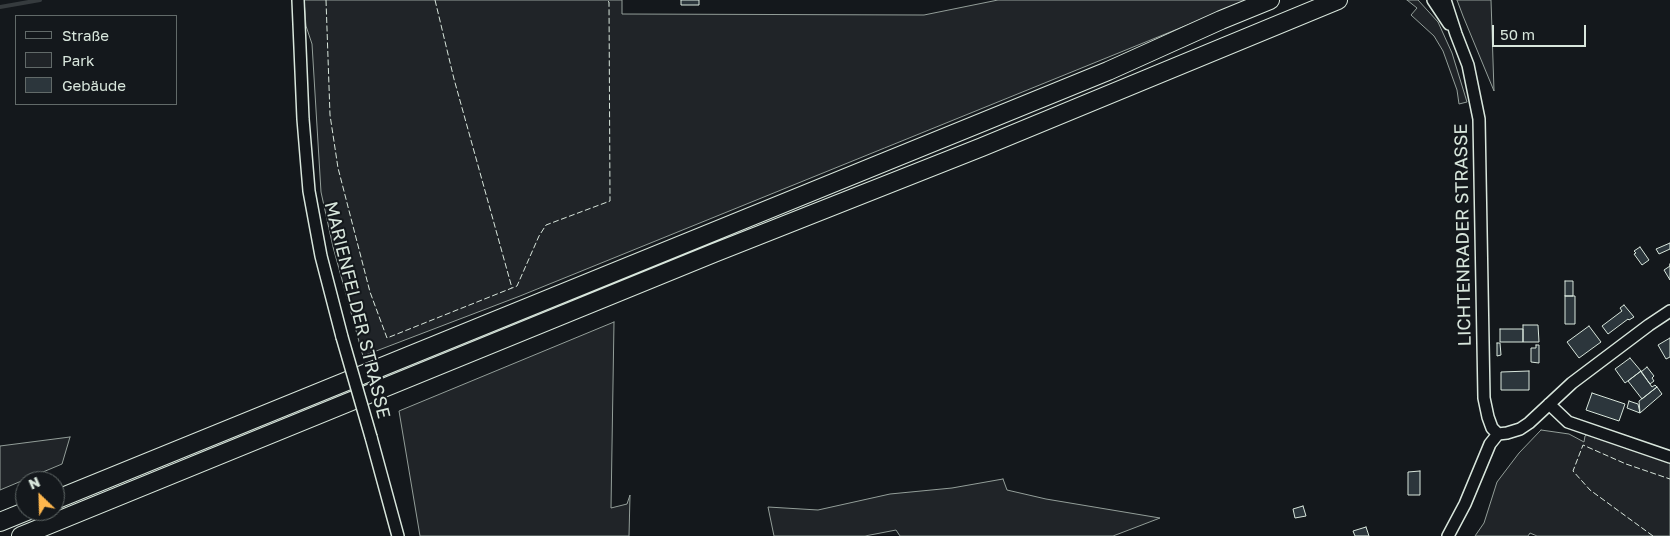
<!DOCTYPE html>
<html>
<head>
<meta charset="utf-8">
<style>
  body { margin:0 }
  #map { position:relative; width:1670px; height:536px; overflow:hidden; background:#14181c; font-family:"Golos Text",sans-serif }
  canvas { display:block }
  .legend { position:absolute; left:15px; top:15px; width:162px; height:90px; box-sizing:border-box; background:#14181c; border:1px solid #626a69; margin:0; padding:6px 9px; list-style:none; font-size:15px; color:#d8e6dc }
  .legend li { display:flex; align-items:center; gap:10px; height:25px }
  .legend b { width:25px; border:1px solid #626a69 }
  .north { position:absolute; left:15px; top:471px; width:50px; height:50px; box-sizing:border-box; background:#14181c; border:1px solid #626a69; border-radius:50%; rotate:336deg; font-size:14px; font-weight:700; line-height:20px; text-align:center; color:#d8e6dc }
  .north::after { content:''; display:block; margin:auto; width:18px; height:22px; background:#ffb74d; clip-path:polygon(50% 0,100% 100%,50% 72%,0 100%) }
  .scale { position:absolute; left:1492px; top:25px; width:94px; height:22px; box-sizing:border-box; border:2px solid #d8e6dc; border-top:0; padding-left:6px; font-size:15px; line-height:18px; white-space:nowrap; color:#d8e6dc; -webkit-text-stroke:4px #14181c; paint-order:stroke }
</style>
</head>
<body>
<div id="map">
<canvas width="1670" height="536"></canvas>
<ul class="legend">
<li><b style="height:6px;background:#14181c"></b>Straße</li>
<li><b style="height:14px;background:#202428"></b>Park</li>
<li><b style="height:14px;background:#2c363c"></b>Gebäude</li>
</ul>
<div class="north">N</div>
<div class="scale">50 m</div>
</div>
<script>
const g = document.querySelector('canvas').getContext('2d');
g.lineJoin = 'round';
function fillPath(path, color) { g.fillStyle = color; g.fill(path, 'evenodd'); }
const toPath = rows => new Path2D(rows.map(r => 'M' + r).join(''));
function trace(path, color, width, dash) { g.strokeStyle = color; g.lineWidth = width; g.lineCap = dash ? 'butt' : 'round'; g.setLineDash(dash || []); g.stroke(path); }
function drawText(font, color, halo, rows, align = 'center') {
  g.font = font + ' "Golos Text",sans-serif'; g.lineWidth = 4; g.setLineDash([]); g.textBaseline = 'middle'; g.strokeStyle = halo; g.fillStyle = color; for (const [text, x, y, turn = 0] of rows) {
    g.save(); g.translate(x, y); g.rotate((+turn || 0) * Math.PI / 180); g.textAlign = isNaN(turn) ? turn : align; if (halo) g.strokeText(text, 0, 0); g.fillText(text, 0, 0); g.restore();
  }
}
const green = toPath([
  [304,0,622,0,622,14,924,15,998,0,1249,0,520,296,363,356,333,247,321,192,312,44,306,26,304,0],
  [1407,0,1418,0,1438,22,1452,53,1467,102,1459,104,1457,90,1443,51,1434,36,1411,15,1417,8,1407,0],
  [1457,0,1491,0,1494,91,1463,16,1457,0],
  [614,322,611,508,627,504,630,495,629,536,420,536,399,411,614,322],
  [1541,430,1569,434,1584,442,1585,436,1589,433,1670,462,1670,536,1537,536,1530,533,1528,536,1475,536,1484,523,1497,482,1519,453,1541,430],
  [70,437,62,464,0,490,0,446,70,437],
  [1003,479,1007,490,1046,499,1160,518,1113,536,900,536,896,530,865,536,774,536,768,507,818,510,890,494,952,488,1003,479]
]);
const stream = toPath([
  [0,7,40,0]
]);
const building = toPath([
  [681,0,699,0,699,5,681,5,681,0],
  [1670,243,1670,249,1659,254,1656,249,1670,243],
  [1640,247,1649,260,1642,265,1634,254,1636,253,1634,251,1640,247],
  [1670,264,1670,280,1664,270,1670,266,1670,264],
  [1565,281,1573,281,1573,296,1565,296,1565,281],
  [1565,296,1575,296,1575,324,1565,324,1565,296],
  [1624,305,1634,317,1629,320,1628,319,1608,334,1602,326,1622,311,1620,308,1624,305],
  [1523,325,1538,325,1539,342,1523,342,1523,325],
  [1589,326,1601,342,1579,358,1567,342,1589,326],
  [1500,329,1523,329,1523,342,1500,342,1500,329],
  [1670,338,1670,357,1666,359,1658,345,1670,338],
  [1497,343,1500,343,1501,355,1497,356,1497,343],
  [1536,345,1539,345,1539,363,1531,362,1531,348,1536,348,1536,345],
  [1630,358,1641,371,1625,383,1615,369,1630,358],
  [1647,367,1654,376,1652,378,1654,381,1650,384,1641,372,1647,367],
  [1529,371,1529,390,1501,390,1501,372,1529,371],
  [1641,371,1652,387,1655,385,1657,387,1642,399,1628,381,1641,371],
  [1657,387,1662,394,1640,413,1639,401,1657,387],
  [1592,393,1625,404,1619,421,1586,410,1592,393],
  [1629,401,1638,404,1640,413,1627,408,1629,401],
  [1420,471,1420,495,1408,495,1408,472,1420,471],
  [1303,506,1306,516,1295,518,1293,509,1303,506],
  [1366,527,1369,536,1355,536,1353,531,1366,527]
]);
const street = toPath([
  [298,0,303,119,309,191,321,256,342,337],
  [1433,0,1449,24],
  [1445,0,1456,34,1468,65,1479,119,1484,398,1488,417,1492,428,1498,434],
  [1549,404,1568,422,1670,457],
  [1498,434,1507,433,1520,429,1529,423,1572,383,1649,325,1670,311],
  [371,437,398,536],
  [1448,536,1465,504,1490,444,1498,434]
]);
const primary = toPath([
  [55,500,1108,71,1221,20,1270,0],
  [0,522,27,511],
  [21,536,714,253,982,147,1338,0]
]);
const streetBridge = toPath([
  [342,337,371,437]
]);
const fence = toPath([
  [326,0,330,115,338,168,370,292,387,338,517,286,539,236,546,225,610,201,609,2,606,0],
  [435,0,454,79,512,288],
  [1653,536,1590,490,1573,471,1583,445,1626,464,1670,479]
]);
const streetNames = [
  ["LICHTENRADER STRASSE",1463,235,-91],
  ["MARIENFELDER STRASSE",357,310,76]
];
fillPath(green, '#202428');
trace(green, '#939e99', 1);
trace(stream, '#363b3e', 4);
fillPath(building, '#2c363c');
trace(building, '#d8e6dc', 1);
trace(street, '#d8e6dc', 14);
trace(primary, '#d8e6dc', 20);
trace(street, '#14181c', 11);
trace(primary, '#14181c', 18);
trace(streetBridge, '#d8e6dc', 14, []);
trace(streetBridge, '#14181c', 11);
trace(fence, '#d8e6dc', 1, [6, 2.5]);
drawText('18px', '#d8e6dc', '#14181c', streetNames);
</script>
</body>
</html>
